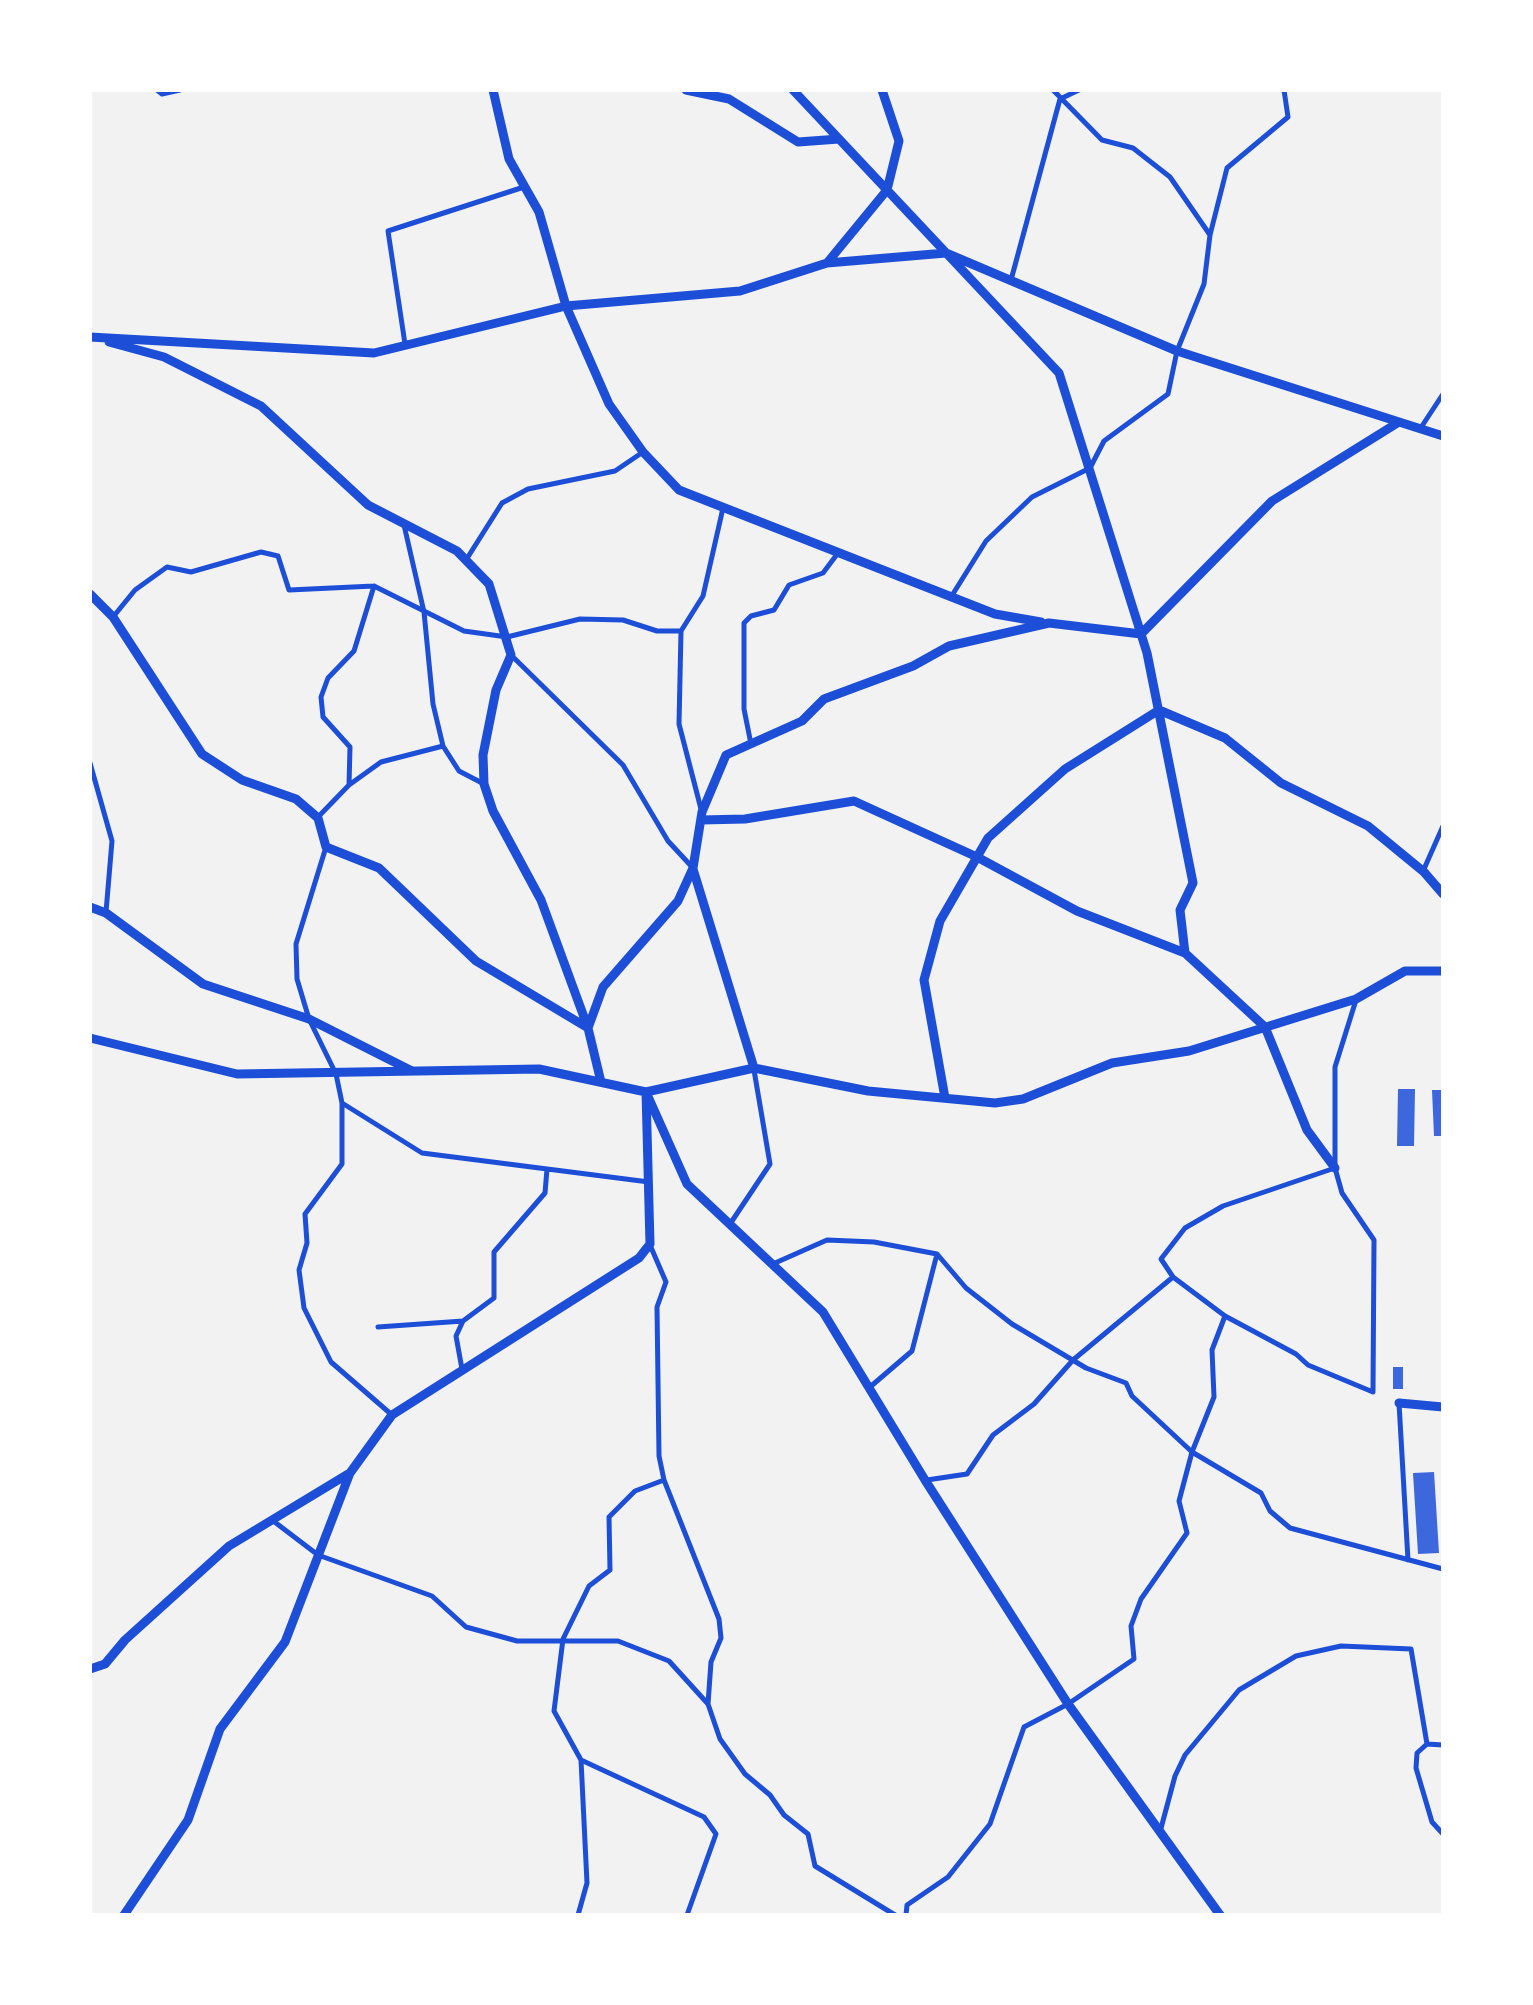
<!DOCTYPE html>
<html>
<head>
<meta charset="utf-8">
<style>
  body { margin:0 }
  #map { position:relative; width:1533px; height:2005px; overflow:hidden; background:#f2f2f2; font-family:"PT Sans Narrow",sans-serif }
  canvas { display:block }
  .frame { position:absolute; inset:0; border:92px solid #fff; pointer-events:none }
</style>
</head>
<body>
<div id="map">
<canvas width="1533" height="2005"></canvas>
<div class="frame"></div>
</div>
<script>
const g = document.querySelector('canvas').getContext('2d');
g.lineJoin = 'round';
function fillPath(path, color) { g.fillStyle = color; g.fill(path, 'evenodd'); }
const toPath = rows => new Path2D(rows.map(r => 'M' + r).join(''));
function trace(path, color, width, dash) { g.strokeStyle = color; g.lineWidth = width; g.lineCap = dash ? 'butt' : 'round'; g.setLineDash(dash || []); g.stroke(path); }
const building = toPath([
  [1398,1089,1415,1089,1414,1146,1397,1146],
  [1432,1090,1443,1090,1443,1136,1434,1136],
  [1393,1367,1403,1367,1403,1389,1393,1389],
  [1434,1472,1439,1553,1418,1554,1413,1473]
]);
const service = toPath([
  [157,90,162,94,180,90],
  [1053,90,1102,140,1133,148,1170,177,1210,235],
  [1011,280,1060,99,1079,90],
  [405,344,388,231,524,187],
  [1420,429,1443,394],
  [404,525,424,612,433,704,443,746,459,771,484,784],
  [466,560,502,503,528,489,615,471,643,452],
  [951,597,986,541,1032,497,1090,468,1104,441,1168,394,1177,351,1204,284,1210,235,1227,168,1288,117,1284,90],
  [113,617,135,590,167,567,191,572,261,552,278,556,289,590,374,586,464,631,507,637,580,619,623,620,657,631,681,631],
  [511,655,623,765,668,841,693,868],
  [751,744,744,709,744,623,751,616,774,610,789,585,823,573,838,553],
  [90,763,112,841,106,912],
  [349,785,350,747,323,717,321,697,328,678,354,651,374,586],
  [701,809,679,724,681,631,703,596,723,508],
  [319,816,349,785,381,762,443,746],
  [326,847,296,944,297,979,309,1019,336,1074,342,1103,422,1153,649,1182],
  [1424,869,1443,826],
  [342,1103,342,1164,305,1214,307,1243,299,1270,304,1308,331,1362,392,1415],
  [1332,1169,1223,1206,1185,1228,1161,1259,1173,1277,1225,1316,1296,1354,1308,1365,1373,1392,1374,1240,1342,1193,1335,1168,1335,1067,1356,1000],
  [730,1224,770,1164,754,1070],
  [650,1245,666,1282,657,1307,659,1456,664,1480,719,1619,721,1638,711,1662,708,1704],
  [775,1263,827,1240,874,1242,937,1254,966,1288,1012,1324,1086,1368,1126,1383,1132,1396,1192,1452,1261,1493,1270,1511,1290,1528,1443,1569],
  [378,1327,463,1321],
  [462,1369,456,1336,463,1321,494,1298,494,1252,545,1193,547,1169],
  [870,1387,912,1351,937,1254],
  [1399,1403,1408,1560],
  [927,1480,967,1474,993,1435,1034,1404,1073,1360,1173,1277],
  [272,1520,318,1555,432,1596,466,1627,517,1641,618,1641,669,1661,708,1704,720,1739,745,1774,770,1795,784,1815,808,1834,815,1866,895,1915],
  [1427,1744,1417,1753,1416,1768,1432,1822,1443,1834],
  [581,1760,704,1817,716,1834,687,1915],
  [1160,1832,1175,1776,1185,1755,1239,1690,1296,1656,1341,1646,1411,1649,1427,1744,1443,1745],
  [578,1915,587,1883,581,1760,554,1711,563,1639,589,1586,610,1570,609,1517,635,1491,664,1480],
  [906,1915,907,1905,948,1877,990,1824,1024,1727,1068,1704,1134,1659,1131,1626,1141,1599,1187,1533,1179,1501,1192,1452,1214,1397,1212,1350,1225,1316]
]);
const minor = toPath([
  [493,90,509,159,539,212,566,306,609,404,643,452,679,490,995,614,1041,622],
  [686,90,729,99,798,142,839,139],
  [793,90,1059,373,1147,653,1193,883,1180,910,1185,953,1265,1027,1307,1130,1335,1168],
  [827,263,887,190,899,141,882,90],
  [90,337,374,353,566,306,740,291,827,263,946,253,1177,351,1443,436],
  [109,342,164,357,261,406,368,505,457,551,489,584,511,655,496,690,483,755,484,784,493,811,541,900,588,1028],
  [90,594,113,617,202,754,242,780,296,799,318,818,326,847,379,868,476,961,588,1028,601,1082],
  [701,820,745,819,854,801,977,857,1077,911,1185,953],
  [693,869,754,1068],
  [90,907,106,913,203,984,309,1019,412,1071],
  [588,1028,603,987,678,901,693,868,702,812,726,755,802,721,824,699,913,666,949,646,1049,623,1141,634,1272,501,1399,422],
  [90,1038,237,1074,539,1069,646,1092,687,1184,823,1312,925,1480,1068,1704,1220,1915],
  [945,1098,924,980,940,921,988,838,1065,769,1159,710,1225,738,1281,783,1368,826,1424,872,1443,894],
  [1399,1403,1443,1407],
  [90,1669,105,1664,125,1640,229,1546,348,1474],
  [124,1915,188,1820,220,1729,285,1642,350,1473,392,1415,639,1258,650,1244,646,1092,754,1068,868,1091,995,1103,1023,1099,1112,1063,1189,1051,1356,999,1405,971,1443,971]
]);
fillPath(building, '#3d67dc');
trace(service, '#1d4ed8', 5);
trace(minor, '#1d4ed8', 9);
</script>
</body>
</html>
